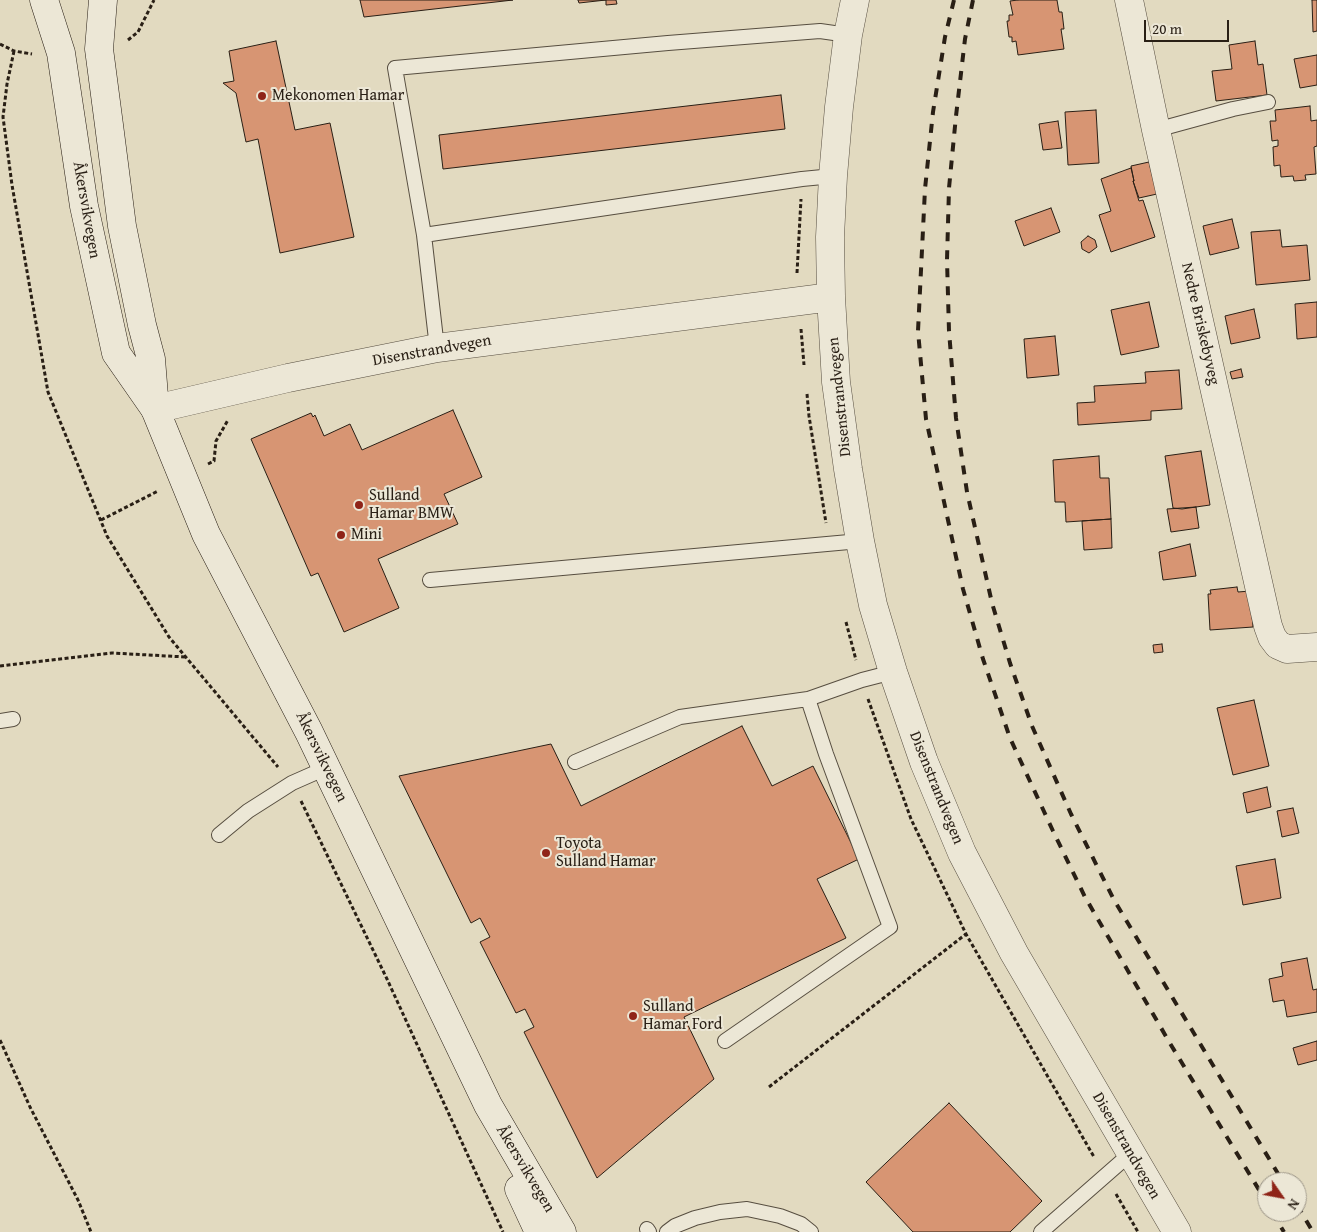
<!DOCTYPE html>
<html>
<head>
<meta charset="utf-8">
<style>
  body { margin:0 }
  #map { position:relative; width:1317px; height:1232px; overflow:hidden; background:#e2dac0; font-family:"Gentium Book Plus",serif }
  canvas { display:block }
  .north { position:absolute; left:1257px; top:1172px; width:50px; height:50px; box-sizing:border-box; background:#ece7d6; border:1px solid #9e9789; border-radius:50%; rotate:123deg; font-size:14px; font-weight:700; line-height:20px; text-align:center; color:#291f15 }
  .north::after { content:''; display:block; margin:auto; width:18px; height:22px; background:#8f2418; clip-path:polygon(50% 0,100% 100%,50% 72%,0 100%) }
  .scale { position:absolute; left:1144px; top:20px; width:85px; height:22px; box-sizing:border-box; border:2px solid #291f15; border-top:0; padding-left:6px; font-size:15px; line-height:18px; white-space:nowrap; color:#291f15; -webkit-text-stroke:4px #ece7d6; paint-order:stroke }
</style>
</head>
<body>
<div id="map">
<canvas width="1317" height="1232"></canvas>
<div class="north">N</div>
<div class="scale">20 m</div>
</div>
<script>
const g = document.querySelector('canvas').getContext('2d');
g.lineJoin = 'round';
function fillPath(path, color) { g.fillStyle = color; g.fill(path, 'evenodd'); }
const toPath = rows => new Path2D(rows.map(r => 'M' + r).join(''));
function trace(path, color, width, dash) { g.strokeStyle = color; g.lineWidth = width; g.lineCap = dash ? 'butt' : 'round'; g.setLineDash(dash || []); g.stroke(path); }
function drawText(font, color, halo, rows, align = 'center') {
  g.font = font + ' "Gentium Book Plus",serif'; g.lineWidth = 4; g.setLineDash([]); g.textBaseline = 'middle'; g.strokeStyle = halo; g.fillStyle = color; for (const [text, x, y, turn = 0] of rows) {
    g.save(); g.translate(x, y); g.rotate((+turn || 0) * Math.PI / 180); g.textAlign = isNaN(turn) ? turn : align; if (halo) g.strokeText(text, 0, 0); g.fillText(text, 0, 0); g.restore();
  }
}
const building = toPath([
  [360,0,513,0,364,17,360,0],
  [578,0,616,0,617,4,606,5,606,0,579,3,578,0],
  [1018,0,1057,0,1059,12,1062,12,1064,29,1061,29,1064,49,1018,55,1016,41,1012,42,1012,37,1009,37,1007,21,1009,21,1009,15,1013,15,1010,1,1018,0],
  [1312,0,1317,0,1317,31,1313,32,1312,0],
  [276,41,295,130,330,123,354,237,280,253,258,139,246,142,236,93,223,83,234,81,229,51,276,41],
  [1255,41,1258,65,1263,64,1267,95,1216,101,1212,71,1232,69,1229,45,1255,41],
  [1317,55,1317,85,1300,88,1294,59,1317,55],
  [781,95,785,129,443,169,439,135,781,95],
  [1310,106,1311,121,1317,120,1317,146,1314,147,1316,174,1305,175,1306,180,1294,181,1293,176,1281,177,1280,165,1274,166,1273,147,1278,146,1278,140,1272,141,1270,121,1276,121,1275,110,1310,106],
  [1096,110,1099,163,1068,165,1065,112,1096,110],
  [1058,121,1062,148,1043,150,1039,124,1058,121],
  [1149,162,1157,194,1139,198,1133,181,1134,181,1131,166,1149,162],
  [1131,168,1134,181,1133,181,1139,201,1143,200,1155,237,1111,252,1099,215,1111,211,1101,179,1131,168],
  [1051,208,1060,232,1024,246,1015,221,1051,208],
  [1232,219,1239,248,1210,255,1203,226,1232,219],
  [1280,230,1282,247,1307,245,1310,280,1256,285,1251,232,1280,230],
  [1088,236,1095,240,1097,247,1089,253,1082,249,1081,242,1088,236],
  [1149,302,1159,347,1121,355,1111,310,1149,302],
  [1317,302,1317,337,1297,339,1295,304,1317,302],
  [1254,309,1260,338,1231,344,1225,316,1254,309],
  [1055,336,1059,375,1027,378,1024,339,1055,336],
  [1241,369,1243,377,1232,379,1230,372,1241,369],
  [1179,370,1182,409,1151,411,1151,420,1078,425,1077,403,1095,402,1094,386,1146,383,1145,372,1179,370],
  [453,410,482,477,444,494,458,524,378,559,399,608,344,632,318,573,311,576,251,439,311,413,313,417,315,415,324,436,350,424,362,450,453,410],
  [1201,451,1210,505,1182,509,1173,508,1165,456,1201,451],
  [1099,456,1100,478,1109,478,1111,519,1066,522,1065,502,1055,502,1053,460,1099,456],
  [1196,507,1199,528,1171,532,1167,509,1196,507],
  [1111,519,1112,548,1084,550,1082,521,1111,519],
  [1190,544,1196,576,1163,580,1159,552,1190,544],
  [1237,587,1238,592,1250,591,1253,627,1210,630,1208,594,1211,594,1210,590,1237,587],
  [1162,644,1163,652,1154,653,1153,645,1162,644],
  [1254,700,1269,766,1233,775,1217,708,1254,700],
  [742,726,772,786,813,766,859,859,817,879,846,938,684,1017,714,1079,597,1178,524,1032,534,1027,525,1009,516,1013,480,942,490,937,480,918,471,923,399,776,551,744,581,806,742,726],
  [1267,787,1271,807,1247,813,1243,793,1267,787],
  [1293,808,1299,833,1282,837,1277,811,1293,808],
  [1275,859,1281,898,1243,905,1236,866,1275,859],
  [1307,958,1313,990,1317,989,1317,1012,1287,1017,1284,1000,1273,1002,1269,979,1283,976,1281,963,1307,958],
  [1317,1041,1317,1060,1298,1065,1293,1048,1317,1041],
  [949,1103,1042,1201,1010,1232,913,1232,866,1182,949,1103]
]);
const path = toPath([
  [128,40,138,32,154,0],
  [0,44,14,51,32,54],
  [14,51,7,84,3,117,12,185,48,392,107,536,169,637,278,767],
  [797,273,801,199],
  [801,329,804,365],
  [807,394,809,416,826,523],
  [208,464,214,461,216,441,228,420],
  [101,520,158,491],
  [846,622,856,660],
  [0,666,112,653,186,657],
  [868,699,911,819,966,934,1094,1157],
  [301,801,387,979,503,1232],
  [0,1040,30,1107,78,1200,91,1232],
  [769,1087,966,934],
  [1116,1194,1138,1232]
]);
const lane = toPath([
  [1156,130,1233,109,1268,102],
  [424,235,802,179,833,176],
  [437,348,424,235,395,68,668,43,820,31,848,35],
  [430,580,860,541],
  [0,721,13,719],
  [575,762,680,717,808,699],
  [219,835,248,811,292,783,326,768],
  [725,1041,890,927,826,754,808,699,862,680,893,672],
  [647,1229,649,1232],
  [667,1232,675,1226,695,1218,720,1212,747,1209,780,1216,801,1224,811,1232],
  [1041,1232,1130,1154]
]);
const street = toPath([
  [855,0,848,35,839,107,833,176,830,237,831,297,836,382,848,469,860,541,873,605,893,672,924,762,962,853,1014,953,1177,1232],
  [1129,0,1156,130,1268,626,1272,637,1278,645,1287,649,1317,647],
  [155,409,288,378,437,348,831,297]
]);
const secondary = toPath([
  [44,0,61,53,84,206,116,353,155,409,206,534,309,732,488,1105,562,1232],
  [103,0,99,49,109,125,122,226,142,325,151,359,155,409],
  [519,1189,539,1232]
]);
const rail = toPath([
  [954,0,945,37,933,112,925,189,918,331,926,419,963,589,983,659,1010,738,1053,831,1085,897,1171,1045,1267,1203],
  [973,0,965,39,956,116,949,188,947,260,949,331,956,418,967,492,992,603,1010,663,1032,726,1071,814,1114,900,1283,1182],
  [1297,1205,1313,1232],
  [1272,1212,1284,1232]
]);
const markers = [
  [262,96,5,"#8f2418"],
  [359,505,5,"#8f2418"],
  [341,535,5,"#8f2418"],
  [546,853,5,"#8f2418"],
  [633,1016,5,"#8f2418"]
];
const poiNames = [
  ["Mekonomen Hamar",272,96],
  ["Sulland",369,496],
  ["Hamar BMW",369,514],
  ["Mini",351,535],
  ["Toyota",556,844],
  ["Sulland Hamar",556,862],
  ["Sulland",643,1007],
  ["Hamar Ford",643,1025]
];
const streetNames = [
  ["Åkersvikvegen",86,210,80],
  ["Nedre Briskebyveg",1200,324,77],
  ["Disenstrandvegen",432,351,-10],
  ["Disenstrandvegen",840,397,-96],
  ["Åkersvikvegen",321,757,64],
  ["Disenstrandvegen",936,788,68],
  ["Disenstrandvegen",1126,1146,60],
  ["Åkersvikvegen",525,1169,59]
];
fillPath(building, '#d79573');
trace(building, '#291f15', 1);
trace(lane, '#574e40', 16);
trace(street, '#574e40', 29);
trace(secondary, '#291f15', 29);
trace(path, '#291f15', 3, [4, 2.5]);
trace(lane, '#ece7d6', 14);
trace(street, '#ece7d6', 28);
trace(secondary, '#ece7d6', 28);
trace(rail, '#291f15', 4, [9, 9]);
for (const [x, y, r, color] of markers) { const dot = new Path2D(); dot.arc(x, y, r, 0, 2 * Math.PI); g.fillStyle = color; g.fill(dot); trace(dot, '#ece7d6', 2); }
drawText('16px', '#291f15', '#ece7d6', poiNames, 'left');
drawText('16px', '#291f15', '#ece7d6', streetNames);
</script>
</body>
</html>
